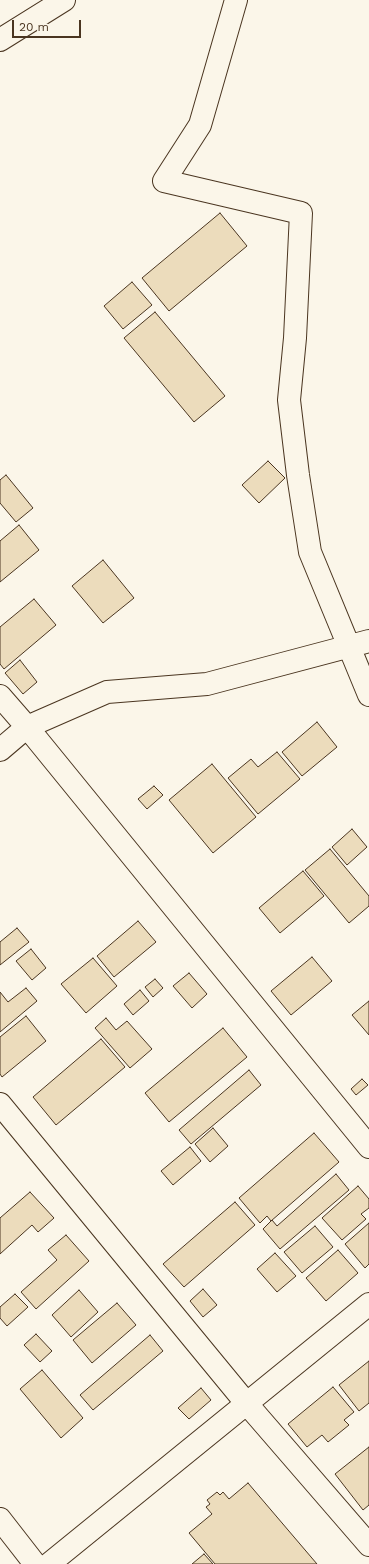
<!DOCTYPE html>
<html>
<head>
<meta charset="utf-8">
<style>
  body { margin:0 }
  #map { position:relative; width:369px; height:1564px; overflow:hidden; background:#fbf6e9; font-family:"Work Sans",sans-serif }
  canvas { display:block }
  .scale { position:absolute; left:12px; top:20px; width:69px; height:18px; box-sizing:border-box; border:2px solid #4a3520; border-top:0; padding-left:5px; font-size:12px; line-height:14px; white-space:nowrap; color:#4a3520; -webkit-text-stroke:3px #fbf6e9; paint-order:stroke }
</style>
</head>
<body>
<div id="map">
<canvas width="369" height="1564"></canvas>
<div class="scale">20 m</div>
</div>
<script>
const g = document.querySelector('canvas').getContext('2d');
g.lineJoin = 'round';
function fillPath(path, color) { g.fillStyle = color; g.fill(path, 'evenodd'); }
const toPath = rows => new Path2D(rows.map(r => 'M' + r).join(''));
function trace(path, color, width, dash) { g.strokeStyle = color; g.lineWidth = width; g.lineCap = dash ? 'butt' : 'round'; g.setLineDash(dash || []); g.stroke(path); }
const building = toPath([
  [220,213,247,246,169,311,142,278,220,213],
  [132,282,152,305,123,329,104,306,132,282],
  [155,312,225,396,194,422,124,338,155,312],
  [268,461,285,478,259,503,242,485,268,461],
  [6,475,33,508,16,522,0,503,0,480,6,475],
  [19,525,39,550,0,582,0,541,19,525],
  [103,560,134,598,103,623,72,586,103,560],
  [34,599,56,625,4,669,0,664,0,627,34,599],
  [20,660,37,682,23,694,5,673,20,660],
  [317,722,337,747,302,776,282,752,317,722],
  [277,752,300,779,258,814,228,778,251,759,258,767,277,752],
  [212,764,256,817,213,853,169,800,212,764],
  [154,786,163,795,147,809,138,799,154,786],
  [352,829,367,847,347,865,332,847,352,829],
  [330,849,369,896,369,906,349,923,305,870,330,849],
  [303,871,324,896,280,933,259,908,303,871],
  [138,921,156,942,114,977,97,956,138,921],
  [17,928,29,942,0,965,0,942,17,928],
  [31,949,46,968,32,980,16,961,31,949],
  [312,957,332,981,291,1015,271,991,312,957],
  [93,958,117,986,86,1013,61,984,93,958],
  [189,973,207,994,192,1008,173,986,189,973],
  [155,979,163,988,153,997,145,987,155,979],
  [26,988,37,1001,0,1032,0,992,8,1002,26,988],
  [140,990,149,1001,133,1015,124,1004,140,990],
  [369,1001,369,1035,352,1015,369,1001],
  [26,1016,46,1041,2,1077,0,1074,0,1037,26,1016],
  [106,1018,116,1030,127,1021,152,1049,130,1068,95,1028,106,1018],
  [223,1028,247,1057,169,1122,145,1093,223,1028],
  [101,1039,125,1067,56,1125,33,1097,101,1039],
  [249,1070,261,1085,191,1144,179,1130,249,1070],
  [362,1079,368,1085,356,1095,351,1089,362,1079],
  [213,1128,228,1146,210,1162,195,1144,213,1128],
  [314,1133,339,1162,271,1221,267,1216,260,1223,239,1198,314,1133],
  [190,1147,201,1161,173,1185,161,1171,190,1147],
  [336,1174,349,1190,280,1249,263,1229,272,1220,277,1226,336,1174],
  [358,1186,369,1199,369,1208,361,1214,366,1219,342,1240,322,1218,358,1186],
  [30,1192,54,1218,38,1232,32,1225,0,1254,0,1218,30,1192],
  [235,1202,255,1225,184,1287,163,1264,235,1202],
  [369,1223,369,1264,365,1268,345,1244,369,1223],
  [315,1226,333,1247,302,1273,284,1252,315,1226],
  [66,1235,89,1261,36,1309,21,1292,57,1260,48,1250,66,1235],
  [338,1250,358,1273,326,1301,306,1278,338,1250],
  [275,1253,296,1276,277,1292,257,1269,275,1253],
  [203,1289,217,1305,203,1317,190,1301,203,1289],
  [79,1290,98,1312,71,1337,52,1315,79,1290],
  [15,1294,28,1307,7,1326,0,1318,0,1307,15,1294],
  [117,1303,136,1325,92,1363,73,1340,117,1303],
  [36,1334,52,1351,40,1362,24,1345,36,1334],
  [150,1335,163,1351,93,1410,80,1395,150,1335],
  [369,1361,369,1403,359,1411,339,1385,369,1361],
  [42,1370,83,1418,61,1438,20,1389,42,1370],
  [333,1387,354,1412,344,1420,349,1425,328,1442,322,1435,307,1447,288,1424,333,1387],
  [201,1388,211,1400,189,1419,178,1408,201,1388],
  [369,1447,369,1505,363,1510,335,1474,369,1447],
  [248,1483,317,1564,215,1564,189,1533,212,1514,206,1507,210,1504,207,1500,217,1492,220,1495,223,1492,229,1499,248,1483],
  [204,1554,213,1564,192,1564,204,1554]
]);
const minor = toPath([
  [236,0,200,125,164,181,301,213,295,338,289,400,298,475,310,552,369,695],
  [0,40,64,0],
  [0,696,27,727,369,1147],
  [0,750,27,727,107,692,207,684,369,641],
  [0,1104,247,1404,369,1545],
  [0,1519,35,1564],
  [49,1564,369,1304]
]);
fillPath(building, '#ecdcbc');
trace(building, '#4a3520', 1);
trace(minor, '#4a3520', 24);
trace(minor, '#fbf6e9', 22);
</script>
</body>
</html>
